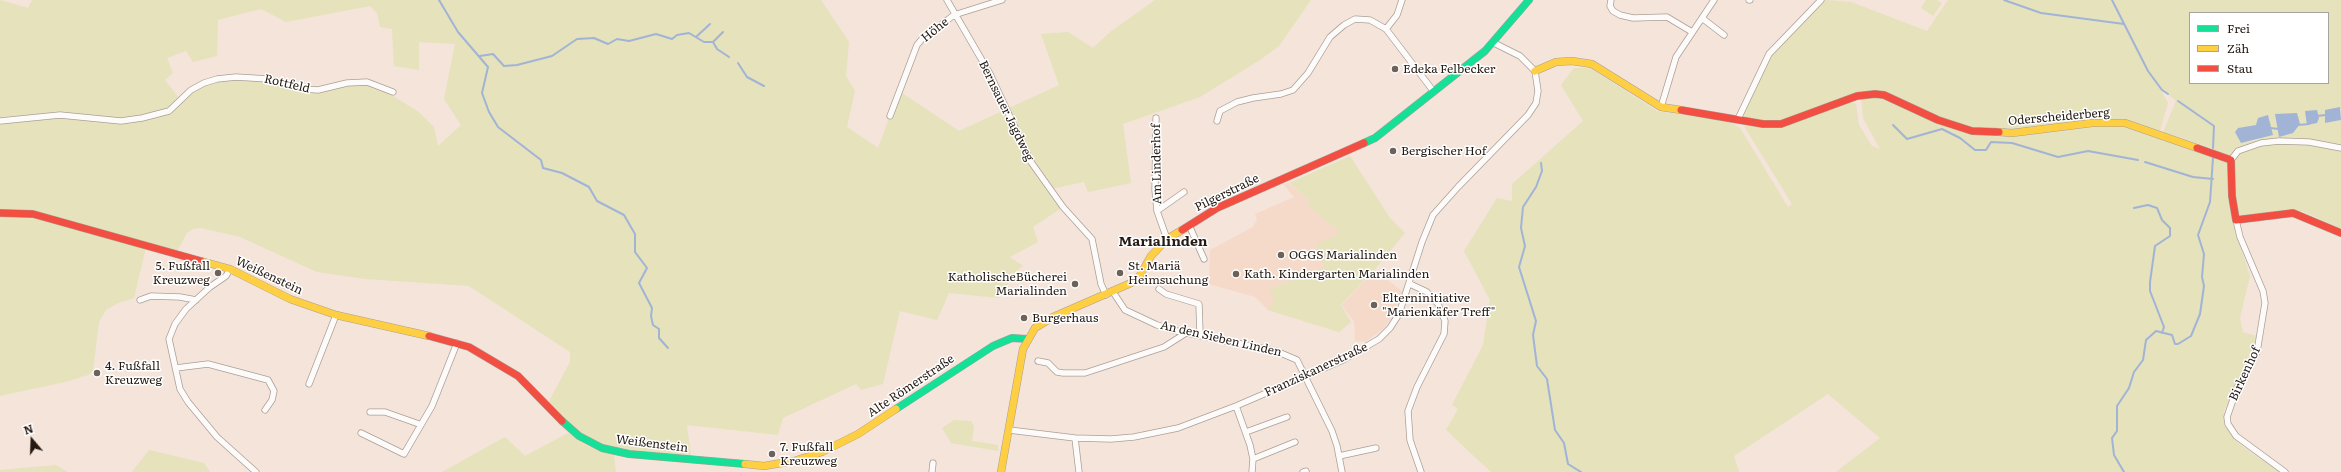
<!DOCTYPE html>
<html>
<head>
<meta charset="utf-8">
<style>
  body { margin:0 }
  #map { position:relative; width:2341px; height:472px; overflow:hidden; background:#f4e4da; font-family:Literata,serif }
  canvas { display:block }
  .legend { position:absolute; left:2189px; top:12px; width:140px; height:72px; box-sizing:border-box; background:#fff; border:1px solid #a7a3a1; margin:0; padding:5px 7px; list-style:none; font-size:12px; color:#241a13 }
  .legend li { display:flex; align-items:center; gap:8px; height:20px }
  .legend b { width:20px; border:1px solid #a7a3a1 }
  .north { position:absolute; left:12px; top:420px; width:40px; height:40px; -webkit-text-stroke:3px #fff; paint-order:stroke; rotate:341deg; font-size:11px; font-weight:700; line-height:16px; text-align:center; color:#241a13 }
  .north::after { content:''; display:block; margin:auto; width:14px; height:18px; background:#241a13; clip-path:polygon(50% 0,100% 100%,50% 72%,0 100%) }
</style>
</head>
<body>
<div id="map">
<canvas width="2341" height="472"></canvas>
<ul class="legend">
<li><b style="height:5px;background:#16e098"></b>Frei</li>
<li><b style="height:5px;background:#ffcf43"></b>Zäh</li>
<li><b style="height:5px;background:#f24e42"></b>Stau</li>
</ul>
<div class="north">N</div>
</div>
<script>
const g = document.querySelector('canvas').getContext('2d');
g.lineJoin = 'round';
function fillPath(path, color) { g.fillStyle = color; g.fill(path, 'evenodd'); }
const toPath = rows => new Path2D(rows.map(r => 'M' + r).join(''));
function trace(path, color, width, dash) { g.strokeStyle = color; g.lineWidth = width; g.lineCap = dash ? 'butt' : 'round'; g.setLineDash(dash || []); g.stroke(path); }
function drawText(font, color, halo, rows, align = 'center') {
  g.font = font + ' Literata,serif'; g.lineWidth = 3; g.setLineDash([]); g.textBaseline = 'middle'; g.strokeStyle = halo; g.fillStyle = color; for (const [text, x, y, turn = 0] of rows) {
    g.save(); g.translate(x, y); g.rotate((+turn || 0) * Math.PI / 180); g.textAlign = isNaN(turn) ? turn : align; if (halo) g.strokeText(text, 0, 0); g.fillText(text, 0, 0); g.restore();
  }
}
const built = toPath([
  [1288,183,1310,201,1308,204,1340,233,1325,267,1341,305,1351,322,1339,332,1268,310,1255,297,1209,284,1210,250,1253,227,1257,219,1255,214,1294,197,1283,184],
  [1375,270,1402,291,1402,294,1390,320,1383,329,1365,342,1355,341,1354,322,1342,305]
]);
const green = toPath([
  [0,0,28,8,32,0,821,0,849,42,846,76,855,91,847,127,878,148,899,91,959,131,1059,85,1041,34,1068,32,1093,48,1110,32,1155,0,1311,0,1279,46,1260,60,1200,97,1123,124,1131,183,1088,192,1084,182,1051,189,1063,207,1033,227,1038,242,1010,257,1023,266,1016,271,999,298,949,293,937,320,900,311,883,384,861,390,856,384,783,418,778,435,687,425,691,457,614,449,587,439,572,428,548,403,570,362,570,352,469,286,366,279,317,272,240,237,201,228,193,229,187,233,177,251,147,243,134,298,118,303,106,310,99,322,93,371,88,375,65,382,0,396,0,125,3,123,60,118,143,120,170,113,191,93,211,82,232,80,268,81,305,91,366,84,380,88,419,112,434,127,438,146,461,125,444,99,455,44,419,42,419,70,394,66,392,29,380,27,377,13,370,6,286,22,261,9,218,20,217,56,193,62,186,51,167,58,173,73,165,80,179,98,168,109,159,112,121,119,60,114,0,117],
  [1826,0,1851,2,1927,31,1948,0,2341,0,2341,108,2325,123,2341,120,2341,229,2302,211,2283,211,2232,220,2250,276,2240,318,2243,332,2257,336,2248,362,2224,411,2224,425,2234,439,2246,449,2280,472,1836,472,1880,438,1828,394,1734,456,1739,472,1491,472,1446,430,1458,409,1452,405,1483,345,1490,300,1464,251,1497,198,1512,201,1512,184,1583,121,1561,85,1574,68,1590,68,1657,111,1730,122,1740,128,1788,207,1792,204,1744,126,1779,128,1852,102,1856,104,1859,125,1872,146,1880,149,1863,118,1861,93,1781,121,1746,119,1743,112,1771,55],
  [2190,13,2328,13,2328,83,2190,83],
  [2160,88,2176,101,2163,132,2212,148,2211,154,2125,126,2092,125,2071,122,2118,119,2160,131,2168,103],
  [2256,125,2259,140,2241,143,2238,128],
  [1926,0,1937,0,1942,3,1933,16,1921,8],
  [1350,156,1390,218,1405,233,1376,268,1341,305,1351,322,1339,332,1268,310,1275,298,1269,290,1325,267,1316,245,1340,233,1307,204,1310,201,1289,183],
  [954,420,971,421,974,426,972,441,998,445,998,451,951,443,942,428],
  [568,433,587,446,614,455,616,472,442,472,505,437,525,456],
  [149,450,204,463,210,472,132,472],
  [56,465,68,472,0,472,0,470]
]);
const water = toPath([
  [2340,107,2341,120,2325,123,2325,110],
  [2317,110,2319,118,2317,123,2307,125,2305,111],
  [2297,113,2300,124,2293,133,2279,137,2275,114],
  [2268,115,2273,135,2241,143,2235,132,2238,128,2256,125,2258,118]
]);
const stream = toPath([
  [439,0,458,32,488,67,482,93,489,112,498,127,541,160,543,168,562,173,589,187,597,201,624,215,635,234,635,252,647,268,639,283,652,308,651,316,653,325,659,329,659,338,668,348],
  [2004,0,2041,13,2124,24],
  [2112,0,2148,71,2162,90,2168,94],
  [696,37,710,24],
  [713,42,723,32],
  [480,56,493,54,504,66,517,65,552,56,577,39,594,38,608,44,617,39,629,41,656,34,672,39,677,35,689,33,704,42,713,42,717,49,729,57],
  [738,63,747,77,764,86],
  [2178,101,2214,126,2213,148],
  [2316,116,2326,115],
  [1893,125,1907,139,1942,129,1960,138,1975,150,1986,150,1991,142,2012,143,2058,157,2088,151,2138,160],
  [2298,125,2309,124],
  [2270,128,2279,129],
  [2145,162,2193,177,2213,179],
  [1541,163,1542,171,1536,187,1523,207,1521,228,1525,246,1519,267,1536,321,1533,335,1537,366,1547,379,1555,430,1564,443,1568,464,1581,472],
  [2134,208,2148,205,2157,208,2162,220,2170,228,2170,236,2155,246,2150,282,2150,291,2164,327,2162,333],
  [2124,472,2114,455,2112,438,2117,431,2117,406,2129,388,2134,372,2143,360,2146,340,2156,331,2172,335,2175,344,2178,344,2191,336,2200,314,2204,286,2202,277,2204,254,2198,235,2210,202,2213,158]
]);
const street = toPath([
  [947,0,990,74,1031,162,1063,207,1092,239,1101,284,1106,295],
  [1611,0,1610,6,1613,11,1620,15,1633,18,1667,17,1692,32],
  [1749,0,1750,0],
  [1702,18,1724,35],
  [1386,29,1397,15,1402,0],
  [1661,107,1676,57,1714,0],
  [890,116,917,45,922,39,954,15,1002,0],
  [1156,118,1155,190,1157,211,1167,239],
  [1738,119,1769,54,1821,0],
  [0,121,60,115,121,121,142,118,169,111,191,90,204,83,217,79,236,77,268,79,304,89,318,90,347,83,367,82,393,92],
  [1217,121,1220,111,1237,102,1253,98,1281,94,1293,90,1308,73,1330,37,1344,25,1355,19,1370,20,1386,29,1434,92],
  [2231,160,2238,151,2261,143,2279,141,2309,142,2341,148],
  [1157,211,1184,192],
  [2236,220,2240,237,2263,291,2265,303,2257,352,2237,388,2227,417,2228,424,2236,436,2285,472],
  [1189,225,1204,259],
  [230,269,226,276,210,287,186,309,175,324,169,339,180,389,188,402,217,437,256,472],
  [1410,284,1427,292,1438,304,1445,321,1444,334,1417,387,1408,411,1410,440,1421,472],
  [1159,289,1166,294,1199,304,1200,334],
  [1113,292,1125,310,1157,325,1177,331,1276,351,1297,360,1332,431,1337,446,1342,472],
  [140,300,151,296,180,297,196,300],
  [1038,361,1048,363,1057,372,1063,373,1085,373,1164,347,1186,333],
  [176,368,208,364,268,380,274,391,272,400,265,410],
  [309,384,336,315],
  [1236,406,1250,445,1253,459,1252,472],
  [370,412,385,412,419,424],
  [1009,430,1075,438,1111,439,1134,437,1178,428,1236,406,1343,360,1379,339,1390,328,1399,314,1422,242,1433,215,1458,187,1528,115,1536,103,1538,91,1535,71,1520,56,1494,43],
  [1246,432,1287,417],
  [361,433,404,454,432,406,457,343],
  [1075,438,1079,472],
  [1339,456,1376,448],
  [1253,459,1295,442],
  [932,472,933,463],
  [1303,472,1306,471]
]);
const fast = toPath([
  [1364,143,1375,138,1485,51,1529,0],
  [896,409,993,346,1012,338,1027,339],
  [562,421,579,436,602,448,629,454,745,464]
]);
const slow = toPath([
  [1535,71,1556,62,1572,61,1592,64,1661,107,1681,110],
  [1999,132,2012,133,2092,123,2125,123,2197,148],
  [201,261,230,269,290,299,336,315,429,336],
  [745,464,764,466,794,461,822,452,858,434,896,409],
  [1001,472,1023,349,1035,328,1053,317,1131,283,1139,277,1151,256,1167,239,1182,230]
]);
const jam = toPath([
  [1681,110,1763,124,1781,124,1857,96,1875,94,1884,95,1938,120,1972,131,1999,132],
  [2197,148,2231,160,2232,196,2236,220,2293,213,2341,233],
  [0,213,33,214,201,261],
  [1182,230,1217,208,1364,143],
  [429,336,469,347,518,376,562,421]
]);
const markers = [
  [1395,69,4,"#6d6159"],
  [1393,151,4,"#6d6159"],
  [1281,255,4,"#6d6159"],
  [218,273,4,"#6d6159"],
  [1120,273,4,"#6d6159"],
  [1236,274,4,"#6d6159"],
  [1075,284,4,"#6d6159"],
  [1374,305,4,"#6d6159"],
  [1024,318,4,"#6d6159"],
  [97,373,4,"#6d6159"],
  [772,454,4,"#6d6159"]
];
const streetNames = [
  ["Höhe",935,30,-39],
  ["Rottfeld",287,84,13],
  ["Bernsauer Jagdweg",1006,111,64],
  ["Oderscheiderberg",2059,117,-5],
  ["Am Linderhof",1157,164,-91],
  ["Pilgerstraße",1227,193,-26],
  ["Weißenstein",269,276,25],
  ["An den Sieben Linden",1221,339,13],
  ["Franziskanerstraße",1316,370,-25],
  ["Birkenhof",2245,374,-65],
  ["Alte Römerstraße",911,386,-34],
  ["Weißenstein",652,444,7]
];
const poiNames = [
  ["Edeka Felbecker",1403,69],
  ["Bergischer Hof",1401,151],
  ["OGGS Marialinden",1289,255],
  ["5. Fußfall",210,266,"right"],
  ["Kreuzweg",210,280,"right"],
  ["St. Mariä",1128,266],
  ["Heimsuchung",1128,280],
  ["Kath. Kindergarten Marialinden",1244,274],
  ["KatholischeBücherei",1067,277,"right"],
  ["Marialinden",1067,291,"right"],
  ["Elterninitiative",1382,298],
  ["\"Marienkäfer Treff\"",1382,312],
  ["Burgerhaus",1032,318],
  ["4. Fußfall",105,366],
  ["Kreuzweg",105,380],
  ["7. Fußfall",780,447],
  ["Kreuzweg",780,461]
];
const quarterNames = [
  ["Marialinden",1163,242]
];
fillPath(built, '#f5daca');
fillPath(green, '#e5e2bc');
fillPath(water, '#a1b4d6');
trace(stream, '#a1b4d6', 2);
trace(street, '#ab9f97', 7);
trace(fast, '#ab9f97', 8);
trace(slow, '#ab9f97', 8);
trace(jam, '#ab9f97', 8);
trace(street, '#fdfbf9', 5.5);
trace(fast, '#16e098', 7);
trace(slow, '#ffcf43', 7);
trace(jam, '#f24e42', 7);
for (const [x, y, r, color] of markers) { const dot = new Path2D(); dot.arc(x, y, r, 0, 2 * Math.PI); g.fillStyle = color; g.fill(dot); trace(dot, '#fff', 1.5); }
drawText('12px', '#241a13', '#fff', streetNames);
drawText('12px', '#241a13', '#fff', poiNames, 'left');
drawText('bold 14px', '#241a13', '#fff', quarterNames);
</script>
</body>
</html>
